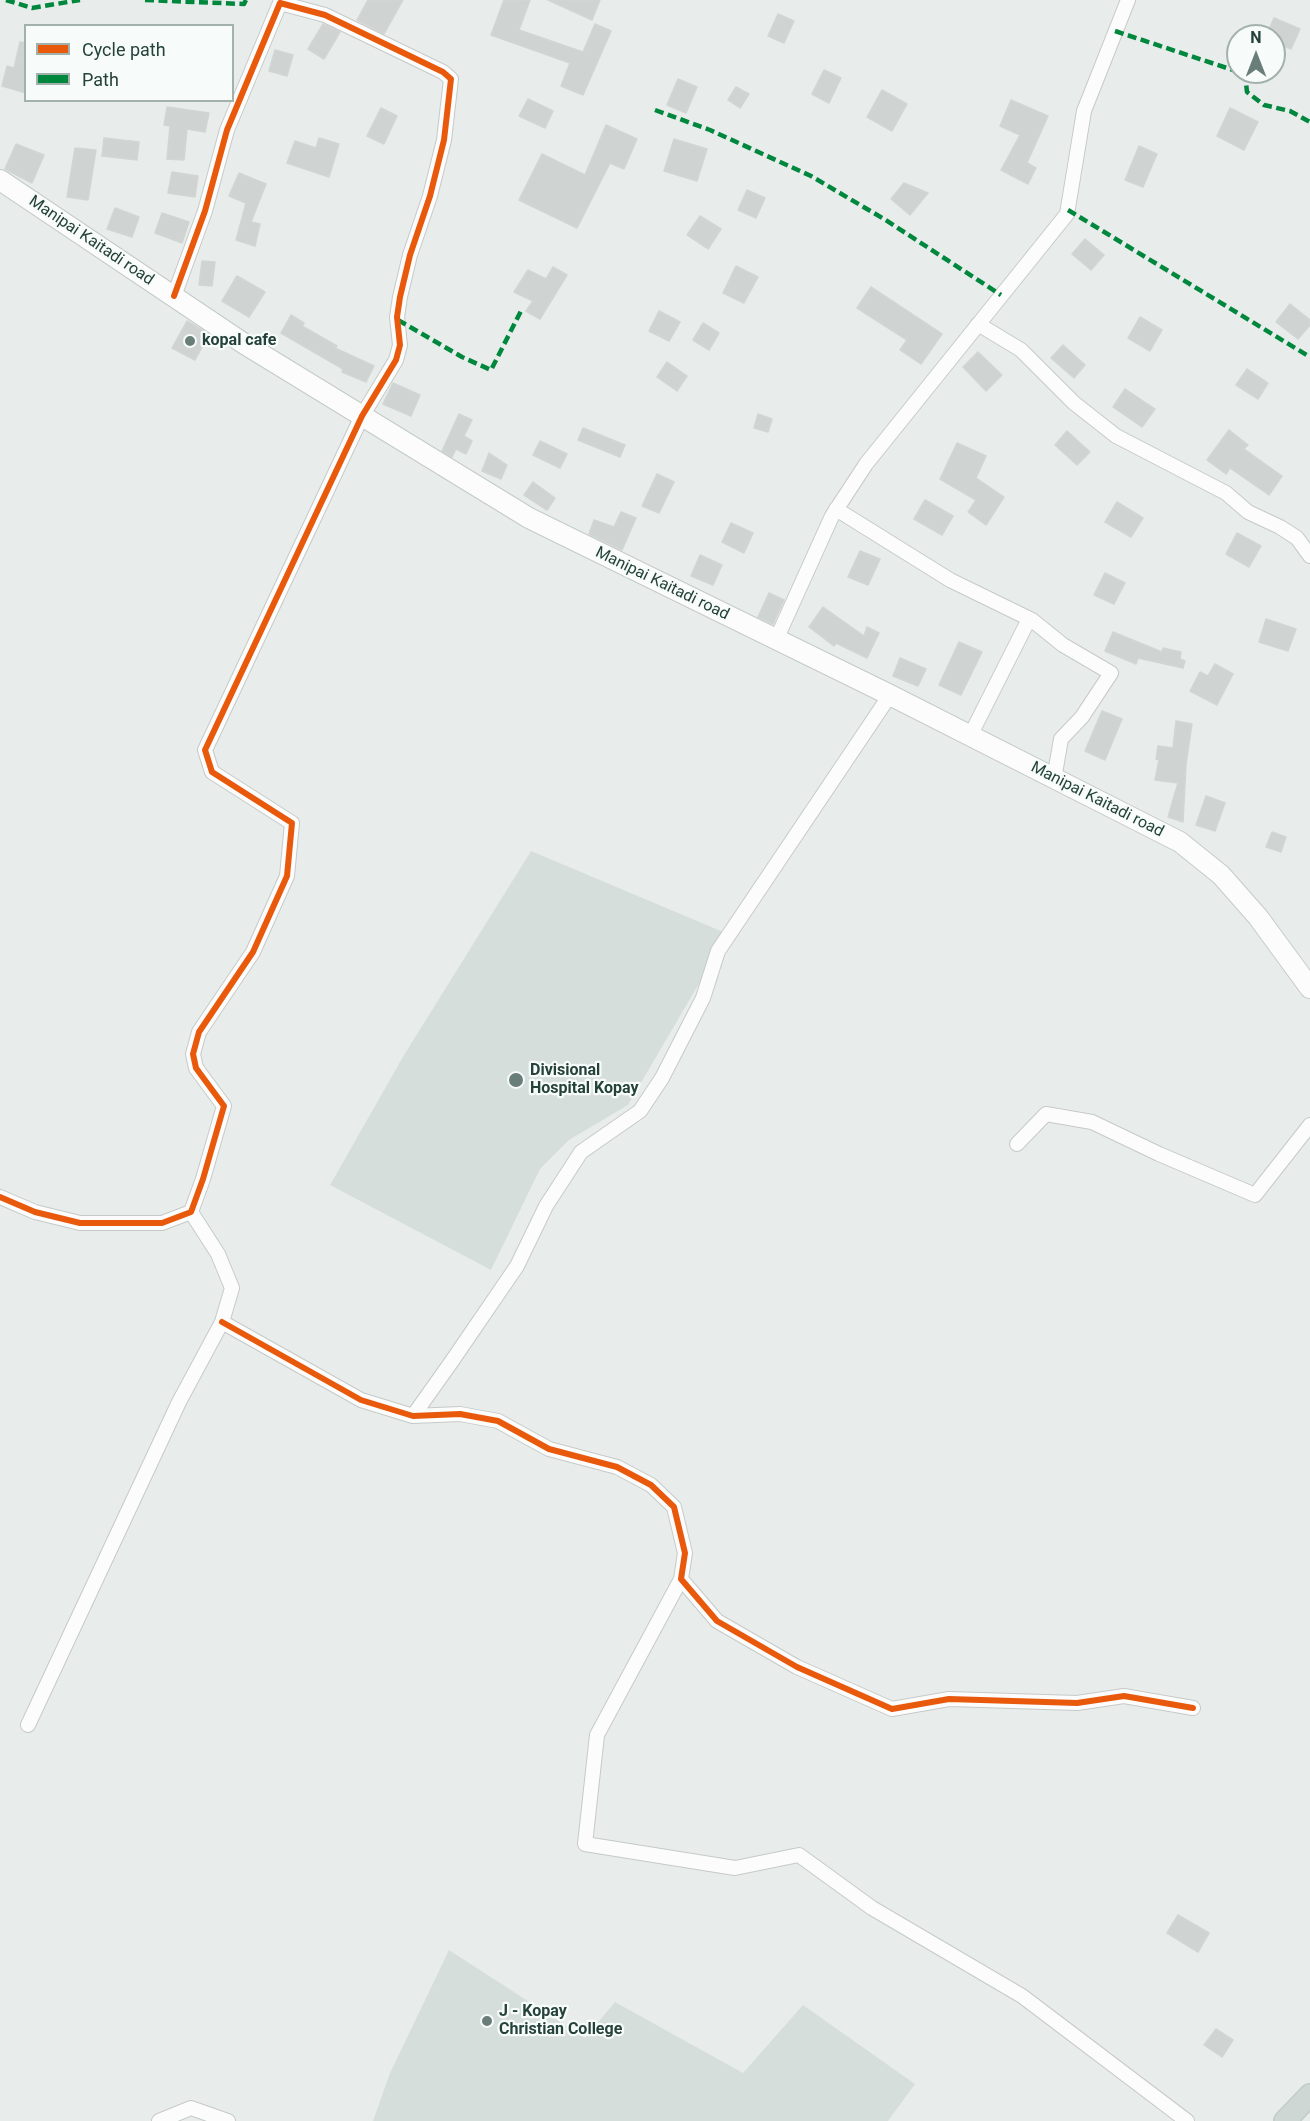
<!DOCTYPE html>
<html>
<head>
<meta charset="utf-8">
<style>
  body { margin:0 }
  #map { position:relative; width:1310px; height:2121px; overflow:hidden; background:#e8edeb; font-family:Roboto,sans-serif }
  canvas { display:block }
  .legend { position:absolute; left:24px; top:24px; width:210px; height:78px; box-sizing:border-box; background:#f7fbf9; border:2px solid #a3b1ad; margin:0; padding:8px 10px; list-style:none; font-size:18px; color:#24423a }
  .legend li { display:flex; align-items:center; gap:12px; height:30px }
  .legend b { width:30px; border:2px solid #a3b1ad }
  .north { position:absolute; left:1226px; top:24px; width:60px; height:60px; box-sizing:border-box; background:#f7fbf9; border:2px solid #a3b1ad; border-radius:50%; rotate:0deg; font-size:16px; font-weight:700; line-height:24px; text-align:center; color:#24423a }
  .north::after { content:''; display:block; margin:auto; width:21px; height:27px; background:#697e78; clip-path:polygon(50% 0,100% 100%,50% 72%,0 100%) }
</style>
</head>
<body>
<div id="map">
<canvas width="1310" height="2121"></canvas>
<ul class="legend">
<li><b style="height:8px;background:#e8590c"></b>Cycle path</li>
<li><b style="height:8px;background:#00873e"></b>Path</li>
</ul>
<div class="north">N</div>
</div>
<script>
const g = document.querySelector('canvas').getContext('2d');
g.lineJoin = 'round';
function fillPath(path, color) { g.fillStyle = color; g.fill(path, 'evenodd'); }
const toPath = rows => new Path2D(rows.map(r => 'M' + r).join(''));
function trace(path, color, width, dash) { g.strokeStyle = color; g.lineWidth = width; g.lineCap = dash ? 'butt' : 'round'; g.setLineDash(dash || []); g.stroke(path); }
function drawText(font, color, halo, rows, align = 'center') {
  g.font = font + ' Roboto,sans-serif'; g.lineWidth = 4.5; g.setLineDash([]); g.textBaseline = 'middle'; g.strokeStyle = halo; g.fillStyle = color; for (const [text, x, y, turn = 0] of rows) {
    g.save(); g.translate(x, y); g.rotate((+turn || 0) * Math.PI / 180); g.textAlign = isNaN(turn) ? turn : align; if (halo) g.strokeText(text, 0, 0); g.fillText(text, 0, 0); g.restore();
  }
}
const built = toPath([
  [531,851,728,934,628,1105,569,1140,540,1169,491,1270,330,1185,404,1055],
  [449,1950,585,2038,615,2002,743,2073,803,2005,915,2084,888,2121,373,2121,390,2073]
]);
const building = toPath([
  [368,0,403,0,384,34,357,20,368,0],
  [504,0,530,0,519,30,583,52,595,24,611,31,583,95,561,86,570,63,491,35,504,0],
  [548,0,600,0,592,20,548,0],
  [778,14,794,21,784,43,768,36,778,14],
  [1274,18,1300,29,1291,49,1274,42,1274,36,1266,36,1274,18],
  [323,24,340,32,324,59,308,49,323,24],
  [20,42,26,43,26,93,2,86,7,66,14,68,20,42],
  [275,50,293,55,287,76,269,71,275,50],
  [824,70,841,78,829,103,812,94,824,70],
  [678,79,697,87,686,113,667,105,678,79],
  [736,87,749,94,740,108,728,100,736,87],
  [882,90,907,104,892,131,867,117,882,90],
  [528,99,553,111,545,128,519,116,528,99],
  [1011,100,1048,116,1027,163,1036,168,1028,184,1001,170,1020,135,1000,126,1011,100],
  [167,107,209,113,205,132,187,129,184,160,167,159,170,126,164,125,167,107],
  [381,108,397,116,384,144,367,136,381,108],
  [1230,108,1258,122,1244,150,1217,136,1230,108],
  [606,125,637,139,624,169,610,163,577,228,519,200,542,154,585,175,606,125],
  [104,138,139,142,137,160,102,156,104,138],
  [319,138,339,144,329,177,287,163,295,141,316,148,319,138],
  [674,139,707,149,697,181,664,171,674,139],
  [16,144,44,155,32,183,5,169,16,144],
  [1139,146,1157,154,1143,187,1125,180,1139,146],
  [75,148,96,150,88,200,67,197,75,148],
  [172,172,198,176,195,197,168,193,172,172],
  [239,173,266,184,251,222,260,224,255,246,236,240,246,203,229,196,239,173],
  [904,183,928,193,910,215,891,199,904,183],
  [747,190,765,198,756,218,738,210,747,190],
  [115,208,139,217,132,237,107,229,115,208],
  [162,213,189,222,182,243,155,233,162,213],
  [700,216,721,229,708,249,687,235,700,216],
  [1085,239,1104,255,1091,270,1072,254,1085,239],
  [202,261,215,262,212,286,199,285,202,261],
  [736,266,758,277,744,303,723,293,736,266],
  [553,267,567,275,540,319,526,311,533,301,514,292,528,270,546,279,553,267],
  [237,276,265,292,249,317,222,301,237,276],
  [871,287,942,334,921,364,900,350,907,340,857,308,871,287],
  [1290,304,1310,320,1310,325,1298,339,1276,322,1290,304],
  [659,311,680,322,669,341,649,331,659,311],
  [291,315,304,323,302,326,337,346,335,348,374,366,366,382,342,372,343,369,281,333,291,315],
  [1140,317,1162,330,1150,351,1128,338,1140,317],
  [187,321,207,333,206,340,195,360,172,348,187,321],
  [703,323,719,333,709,350,693,340,703,323],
  [1063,345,1085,365,1074,378,1051,358,1063,345],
  [978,352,1002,375,986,391,963,367,978,352],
  [667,362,687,376,677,391,657,377,667,362],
  [1247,369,1268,383,1258,399,1236,385,1247,369],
  [393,383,420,395,411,416,383,404,393,383],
  [1125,389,1155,409,1142,427,1113,407,1125,389],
  [459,414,472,420,464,436,472,441,466,454,456,449,452,457,442,451,459,414],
  [758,414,772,419,768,432,754,428,758,414],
  [583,428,625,445,620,457,578,440,583,428],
  [1229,430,1248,445,1244,449,1282,476,1269,495,1230,468,1226,474,1207,460,1229,430],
  [1067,431,1090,452,1077,465,1055,445,1067,431],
  [540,441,567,454,560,468,533,455,540,441],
  [957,443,986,456,976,478,1004,497,986,525,968,512,976,500,940,479,957,443],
  [489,453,507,465,501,479,482,471,489,453],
  [657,474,674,482,659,513,642,506,657,474],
  [533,482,555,498,547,510,524,495,533,482],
  [925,500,953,516,942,535,914,519,925,500],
  [1117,502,1143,518,1131,537,1105,522,1117,502],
  [621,512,636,518,622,550,589,534,594,520,614,527,621,512],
  [731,523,753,533,744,553,722,542,731,523],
  [1237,533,1261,546,1249,567,1226,554,1237,533],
  [860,551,880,559,868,585,848,577,860,551],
  [700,555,722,565,713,585,691,576,700,555],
  [1105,573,1125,583,1114,604,1094,595,1105,573],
  [769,593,784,600,773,624,758,617,769,593],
  [823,607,864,636,867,627,879,633,867,658,836,643,834,646,809,627,823,607],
  [1266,619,1296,629,1288,651,1259,642,1266,619],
  [1113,632,1162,652,1163,648,1181,652,1180,659,1185,661,1183,668,1138,658,1136,664,1105,651,1113,632],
  [959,642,982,652,961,695,939,685,959,642],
  [900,658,926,669,918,686,893,676,900,658],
  [1215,664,1233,674,1217,705,1190,691,1200,672,1208,676,1215,664],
  [1102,711,1122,719,1105,760,1085,751,1102,711],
  [1176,721,1192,724,1186,764,1183,822,1168,817,1178,783,1155,780,1159,760,1156,759,1158,746,1173,748,1176,721],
  [1206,796,1225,803,1215,831,1196,825,1206,796],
  [1272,832,1286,837,1281,852,1266,847,1272,832],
  [1178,1915,1209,1933,1198,1952,1167,1933,1178,1915],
  [1216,2029,1233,2040,1222,2057,1204,2045,1216,2029]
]);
const minor = toPath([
  [978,324,1021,350,1074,403,1116,436,1226,493,1248,512,1280,527,1297,538,1310,556],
  [836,509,950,580,1032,620,1063,645,1111,673,1082,717,1061,739,1054,779],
  [776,640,832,516,866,464,1067,214,1084,111,1128,0],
  [970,736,1029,619],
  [1017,1144,1046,1114,1092,1122,1159,1154,1255,1195,1310,1125],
  [0,1197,35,1212,80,1223,162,1223,191,1212,203,1179,224,1106,196,1068,193,1054,199,1032,253,952,287,876,292,823,212,772,205,750,362,416,396,360,400,345,397,317,400,297,410,255,430,196,444,140,451,79,443,72,325,15,280,3,227,130,205,211,174,296],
  [222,1322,361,1400,413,1416,460,1414,498,1421,549,1449,617,1467,651,1485,674,1507,685,1553,681,1579,717,1621,797,1667,892,1709,949,1699,1077,1703,1124,1696,1193,1708],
  [413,1416,452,1361,517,1266,546,1206,581,1152,640,1111,662,1078,703,998,718,951,890,695],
  [681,1579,597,1735,585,1844,735,1868,799,1855,872,1908,1022,1996,1187,2121],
  [28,1725,179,1402,222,1322,232,1288,218,1254,191,1212],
  [159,2121,191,2108,228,2121]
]);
const secondary = toPath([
  [0,180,243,343,529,518,890,695,1180,842,1221,875,1258,917,1310,988]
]);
const primary = toPath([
  [1285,2121,1310,2095]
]);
const quiet = toPath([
  [6,0,32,8,80,0],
  [145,0,244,4,246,0],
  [1115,31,1245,74,1247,92,1264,105,1290,111,1310,122],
  [655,110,710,130,811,176,884,219,1001,295],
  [1068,210,1310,357],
  [398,320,462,357,491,370,521,311]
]);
const cycleway = toPath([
  [0,1197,35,1212,80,1223,162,1223,191,1212,203,1179,224,1106,196,1068,193,1054,199,1032,253,952,287,876,292,823,212,772,205,750,362,416,396,360,400,345,397,317,400,297,410,255,430,196,444,140,451,79,443,72,325,15,280,3,227,130,205,211,174,296],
  [222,1322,361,1400,413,1416,460,1414,498,1421,549,1449,617,1467,651,1485,674,1507,685,1553,681,1579,717,1621,797,1667,892,1709,949,1699,1077,1703,1124,1696,1193,1708]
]);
const markers = [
  [190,341,6,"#697e78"],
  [516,1080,8,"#697e78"],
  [487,2021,6,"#697e78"]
];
const streetNames = [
  ["Manipai Kaitadi road",91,241,34],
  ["Manipai Kaitadi road",662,584,26],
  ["Manipai Kaitadi road",1097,800,27]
];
const poiNames = [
  ["kopal cafe",202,341],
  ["Divisional",530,1071],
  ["Hospital Kopay",530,1089],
  ["J - Kopay",499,2012],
  ["Christian College",499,2030]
];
fillPath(built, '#d6dedb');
fillPath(building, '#cfd4d2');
trace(building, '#d1d6d4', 1.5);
trace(minor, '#c5cac8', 16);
trace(secondary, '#c3cbc8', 22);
trace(primary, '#c3ccc9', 24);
trace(minor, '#fcfcfc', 14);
trace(secondary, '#fcfcfc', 20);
trace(primary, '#cfd7d5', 21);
trace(quiet, '#00873e', 4.5, [9, 4.5]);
trace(cycleway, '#e8590c', 6);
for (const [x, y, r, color] of markers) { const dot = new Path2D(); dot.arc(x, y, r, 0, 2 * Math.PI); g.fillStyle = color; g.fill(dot); trace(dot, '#f7fbf9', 2); }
drawText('16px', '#24423a', '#f7fbf9', streetNames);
drawText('bold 16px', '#24423a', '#f7fbf9', poiNames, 'left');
</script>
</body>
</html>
